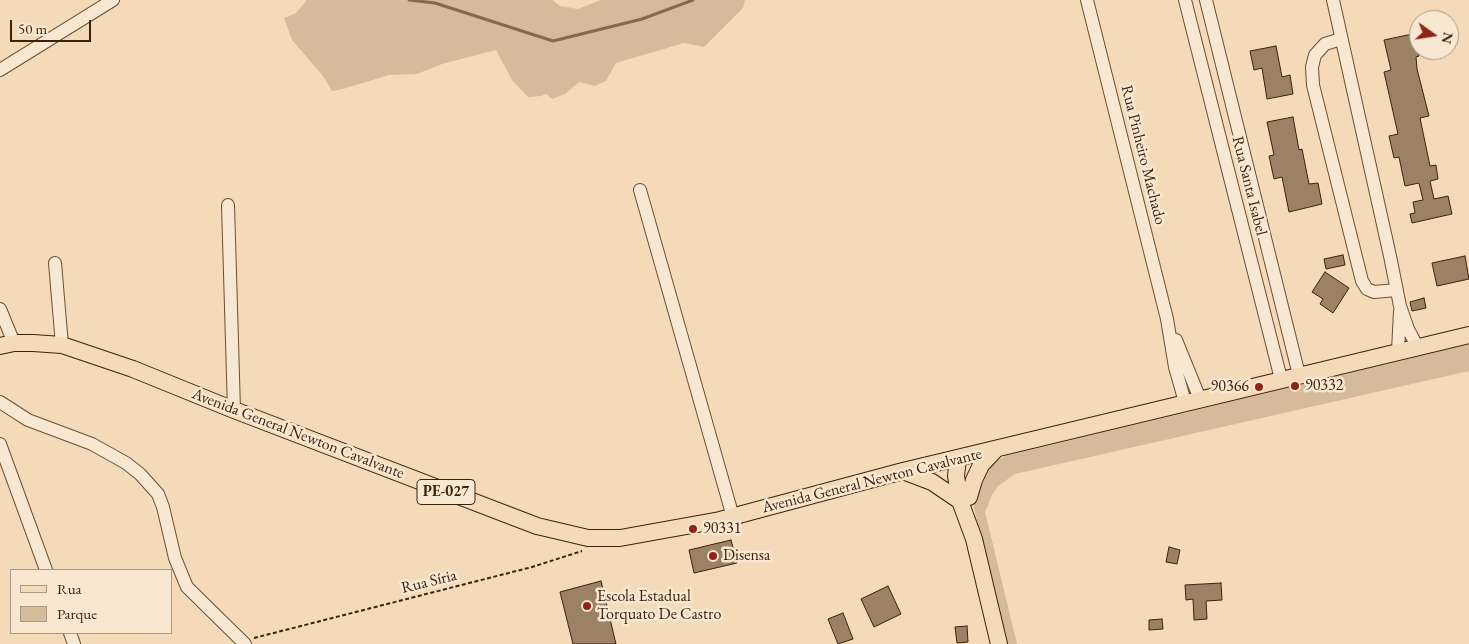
<!DOCTYPE html>
<html>
<head>
<meta charset="utf-8">
<style>
  body { margin:0 }
  #map { position:relative; width:1469px; height:644px; overflow:hidden; background:#f4dab8; font-family:"EB Garamond",serif }
  canvas { display:block }
  .legend { position:absolute; left:10px; top:569px; width:162px; height:65px; box-sizing:border-box; background:#f8e7d1; border:1px solid #ac9882; margin:0; padding:6px 9px; list-style:none; font-size:15px; color:#3b220c }
  .legend li { display:flex; align-items:center; gap:10px; height:25px }
  .legend b { width:25px; border:1px solid #ac9882 }
  .north { position:absolute; left:1409px; top:10px; width:50px; height:50px; box-sizing:border-box; background:#f8e7d1; border:1px solid #ac9882; border-radius:50%; rotate:103deg; font-size:14px; font-weight:700; line-height:20px; text-align:center; color:#3b220c }
  .north::after { content:''; display:block; margin:auto; width:18px; height:22px; background:#8f2418; clip-path:polygon(50% 0,100% 100%,50% 72%,0 100%) }
  .scale { position:absolute; left:10px; top:20px; width:81px; height:22px; box-sizing:border-box; border:2px solid #3b220c; border-top:0; padding-left:6px; font-size:15px; line-height:18px; white-space:nowrap; color:#3b220c; -webkit-text-stroke:4px #f8e7d1; paint-order:stroke }
</style>
</head>
<body>
<div id="map">
<canvas width="1469" height="644"></canvas>
<ul class="legend">
<li><b style="height:6px;background:#f4dab8"></b>Rua</li>
<li><b style="height:14px;background:#d5bb9b"></b>Parque</li>
</ul>
<div class="north">N</div>
<div class="scale">50 m</div>
</div>
<script>
const g = document.querySelector('canvas').getContext('2d');
g.lineJoin = 'round';
function fillPath(path, color) { g.fillStyle = color; g.fill(path, 'evenodd'); }
const toPath = rows => new Path2D(rows.map(r => 'M' + r).join(''));
function trace(path, color, width, dash) { g.strokeStyle = color; g.lineWidth = width; g.lineCap = dash ? 'butt' : 'round'; g.setLineDash(dash || []); g.stroke(path); }
function drawText(font, color, halo, rows, align = 'center') {
  g.font = font + ' "EB Garamond",serif'; g.lineWidth = 5; g.setLineDash([]); g.textBaseline = 'middle'; g.strokeStyle = halo; g.fillStyle = color; for (const [text, x, y, turn = 0] of rows) {
    g.save(); g.translate(x, y); g.rotate((+turn || 0) * Math.PI / 180); g.textAlign = isNaN(turn) ? turn : align; if (halo) g.strokeText(text, 0, 0); g.fillText(text, 0, 0); g.restore();
  }
}
const green = toPath([
  [307,0,552,0,560,6,578,9,601,0,745,0,743,8,704,47,684,43,616,63,606,81,595,86,579,82,565,94,552,99,546,94,541,96,528,97,512,80,496,50,442,64,417,74,389,75,343,89,332,91,323,76,292,40,284,18,296,13],
  [1469,344,1469,371,1015,474,998,486,992,495,985,512,1017,644,1007,644,974,508,974,497,982,474,995,461,1006,456]
]);
const stream = toPath([
  [409,0,435,3,553,41,642,19,693,0]
]);
const building = toPath([
  [1417,33,1419,56,1416,57,1417,69,1429,116,1420,118,1430,166,1436,165,1438,179,1430,181,1434,199,1448,196,1452,214,1412,223,1410,214,1415,213,1413,202,1423,200,1419,183,1405,186,1399,157,1394,158,1389,136,1398,134,1384,72,1391,70,1384,40,1417,33],
  [1276,46,1282,77,1290,75,1293,94,1267,99,1262,68,1254,70,1250,51,1276,46],
  [1293,117,1299,150,1302,149,1309,184,1318,183,1322,204,1289,212,1282,177,1274,179,1269,156,1274,155,1267,122,1293,117],
  [1343,255,1345,265,1326,269,1324,259,1343,255],
  [1465,256,1469,279,1437,286,1432,263,1465,256],
  [1325,272,1349,288,1333,313,1320,304,1323,299,1312,292,1325,272],
  [1424,298,1426,308,1412,311,1410,302,1424,298],
  [731,540,737,563,694,573,689,550,731,540],
  [1169,547,1180,550,1177,564,1166,562,1169,547],
  [601,581,616,644,573,644,560,592,601,581],
  [1221,583,1222,600,1206,601,1207,619,1194,620,1193,599,1186,600,1185,585,1221,583],
  [888,586,901,614,874,627,861,599,888,586],
  [843,613,853,639,838,644,828,619,843,613],
  [1162,619,1163,629,1149,630,1149,620,1162,619],
  [967,626,968,642,957,643,955,627,967,626]
]);
const path = toPath([
  [254,638,532,567,582,551]
]);
const minor = toPath([
  [1087,0,1167,319,1175,367,1185,402],
  [1185,0,1281,379],
  [1206,0,1299,375],
  [1333,0,1390,256,1400,306,1408,329,1417,346],
  [1341,39,1325,44,1315,55,1312,67,1313,85,1362,281,1367,289,1374,292,1397,290],
  [0,70,113,0],
  [640,190,733,517],
  [228,205,234,410],
  [55,263,62,345],
  [0,309,14,343],
  [1176,340,1200,399],
  [1398,351,1400,311],
  [0,402,28,420,92,444,126,463,140,474,158,494,163,507,175,558,187,587,245,644],
  [0,444,46,570],
  [70,633,74,644]
]);
const major = toPath([
  [0,346,14,343,33,343,62,345,133,369,234,410,537,526,588,538,620,538,720,520,903,471,1469,335],
  [958,459,956,476,960,501,974,539,999,644],
  [903,471,932,482,960,501],
  [969,497,974,480,981,465,996,449]
]);
const markers = [
  [1295,386,5,"#8f2418"],
  [1259,387,5,"#8f2418"],
  [693,529,5,"#8f2418"],
  [713,556,5,"#8f2418"],
  [587,606,5,"#8f2418"]
];
const shields = [
  [446,492,58]
];
const shieldNames = [
  ["PE-027",446,492]
];
const streetNames = [
  ["Rua Pinheiro Machado",1143,155,76],
  ["Rua Santa Isabel",1249,186,76],
  ["Avenida General Newton Cavalvante",298,434,21],
  ["Avenida General Newton Cavalvante",872,481,-14],
  ["Rua Síria",429,582,-14]
];
const poiNames = [
  ["90332",1305,386],
  ["90366",1249,387,"right"],
  ["90331",703,529],
  ["Disensa",723,556],
  ["Escola Estadual",597,597],
  ["Torquato De Castro",597,615]
];
fillPath(green, '#d5bb9b');
trace(stream, '#846b50', 3);
fillPath(building, '#9b8265');
trace(building, '#3b220c', 1);
trace(minor, '#695037', 14);
trace(major, '#3b220c', 18);
trace(path, '#3b220c', 2, [4, 2.5]);
trace(minor, '#f8e7d1', 12);
trace(major, '#f4dab8', 16);
for (const [x, y, r, color] of markers) { const dot = new Path2D(); dot.arc(x, y, r, 0, 2 * Math.PI); g.fillStyle = color; g.fill(dot); trace(dot, '#f8e7d1', 2); }
for (const [x, y, w] of shields) { const box = new Path2D(); box.roundRect(x - w / 2, y - 12.5, w, 25, 4); g.fillStyle = '#f8e7d1'; g.fill(box); trace(box, '#3b220c', 1); }
drawText('bold 15px', '#3b220c', null, shieldNames);
drawText('16px', '#3b220c', '#f8e7d1', streetNames);
drawText('16px', '#3b220c', '#f8e7d1', poiNames, 'left');
</script>
</body>
</html>
